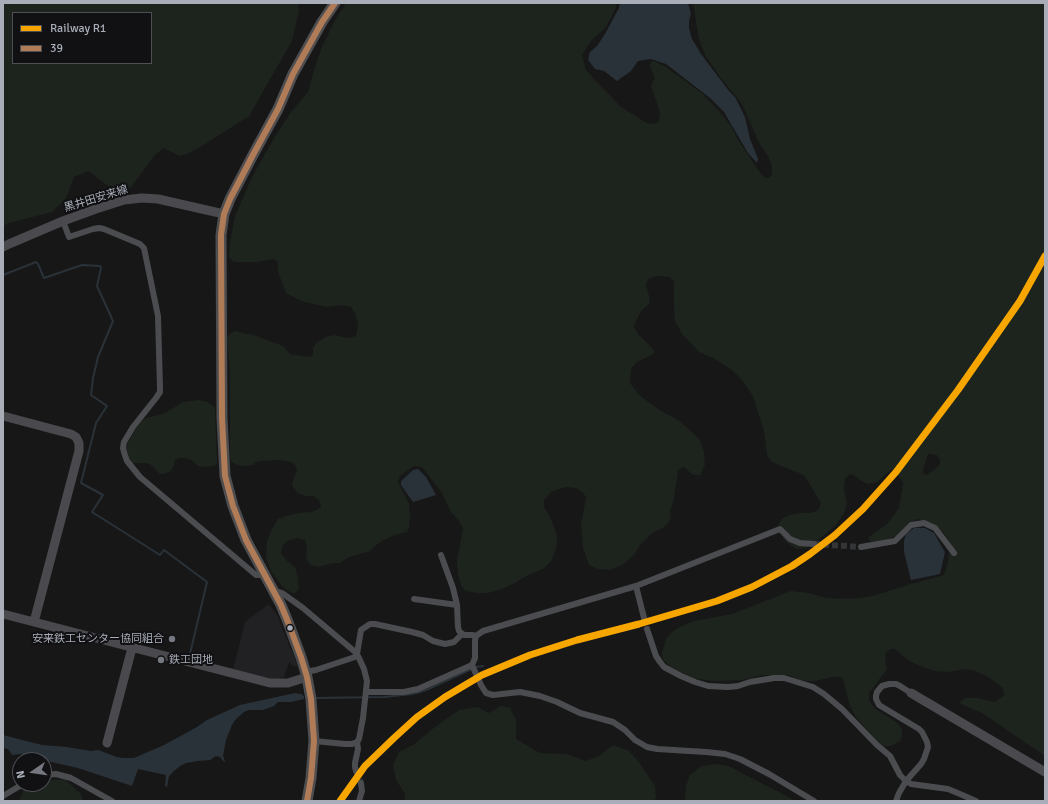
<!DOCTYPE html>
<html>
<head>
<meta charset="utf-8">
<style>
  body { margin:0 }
  #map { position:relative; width:1048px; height:804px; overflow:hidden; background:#171717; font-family:Signika,sans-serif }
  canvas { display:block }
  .frame { position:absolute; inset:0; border:4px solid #a8adb8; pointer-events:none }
  .legend { position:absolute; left:12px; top:12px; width:140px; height:52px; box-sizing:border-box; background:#111113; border:1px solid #4d4f55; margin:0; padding:5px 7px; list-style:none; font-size:12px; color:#a8adb8 }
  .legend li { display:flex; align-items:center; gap:8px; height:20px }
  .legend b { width:20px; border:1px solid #4d4f55 }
  .north { position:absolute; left:12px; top:752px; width:40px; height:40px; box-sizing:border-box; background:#111113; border:1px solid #4d4f55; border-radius:50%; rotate:257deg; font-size:11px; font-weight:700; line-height:16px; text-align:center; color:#a8adb8 }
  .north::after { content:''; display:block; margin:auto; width:14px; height:18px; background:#757880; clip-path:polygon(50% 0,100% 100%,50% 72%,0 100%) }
</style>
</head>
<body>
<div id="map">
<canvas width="1048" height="804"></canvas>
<div class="frame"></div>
<ul class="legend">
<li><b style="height:5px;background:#f7a600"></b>Railway R1</li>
<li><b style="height:5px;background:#b07c57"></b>39</li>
</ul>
<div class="north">N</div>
</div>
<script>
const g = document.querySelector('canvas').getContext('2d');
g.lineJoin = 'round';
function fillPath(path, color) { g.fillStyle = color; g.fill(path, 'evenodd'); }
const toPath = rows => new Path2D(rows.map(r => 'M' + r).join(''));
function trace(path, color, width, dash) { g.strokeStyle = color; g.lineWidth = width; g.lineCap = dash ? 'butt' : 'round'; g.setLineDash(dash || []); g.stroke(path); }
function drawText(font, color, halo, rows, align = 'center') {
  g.font = font + ' Signika,"Noto Sans JP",sans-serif'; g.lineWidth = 4; g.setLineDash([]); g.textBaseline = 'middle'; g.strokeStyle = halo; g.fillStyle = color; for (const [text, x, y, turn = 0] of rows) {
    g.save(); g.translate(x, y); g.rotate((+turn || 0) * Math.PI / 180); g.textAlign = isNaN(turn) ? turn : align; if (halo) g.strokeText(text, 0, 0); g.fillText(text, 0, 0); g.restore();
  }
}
const built = toPath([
  [269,604,278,616,281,626,294,656,297,664,297,666,293,666,289,662,284,677,277,679,267,679,233,670,245,622]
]);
const green = toPath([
  [3,3,298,3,299,11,292,41,249,116,202,146,189,153,180,156,163,148,154,156,129,190,114,190,88,171,74,177,66,198,52,212,9,223,3,226],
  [13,13,151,13,151,63,13,63],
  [346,3,616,3,616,8,606,27,591,41,582,55,586,70,595,80,621,107,647,123,654,124,659,121,660,112,651,86,655,78,650,66,651,62,653,61,666,67,703,94,719,111,731,126,738,140,761,174,766,178,769,178,772,175,772,166,768,156,760,145,742,104,721,78,706,57,699,39,693,3,1045,3,1045,756,982,713,959,703,965,698,978,698,994,702,1004,696,1003,688,988,677,976,671,965,669,947,672,935,671,920,666,908,660,895,649,891,649,886,652,885,658,887,669,869,693,869,700,874,708,896,722,902,729,902,735,900,741,893,745,886,747,878,742,856,717,850,706,843,679,840,677,832,677,815,681,805,681,787,675,764,675,741,680,715,681,693,678,673,668,663,660,662,653,666,639,673,631,684,625,695,621,732,614,791,591,808,593,827,598,851,599,873,596,911,584,944,575,948,562,950,542,944,533,932,523,917,519,908,523,896,536,885,540,871,542,868,538,874,533,887,524,899,508,903,483,895,470,891,470,877,482,868,484,860,480,855,476,851,474,845,478,844,489,847,504,844,513,835,526,817,541,805,548,796,549,784,540,778,525,782,519,789,515,802,513,812,513,819,509,821,503,804,475,772,462,767,455,764,431,753,396,741,379,732,370,715,359,699,352,682,334,675,321,674,308,674,282,670,277,657,276,648,279,646,285,649,296,650,303,642,310,636,321,634,327,639,335,653,349,655,353,637,362,631,369,630,383,639,395,658,409,681,422,699,439,704,452,705,465,700,475,693,475,684,467,678,470,674,499,670,511,671,519,666,526,651,534,640,545,634,555,622,565,610,570,598,569,589,565,583,548,581,525,586,497,583,493,576,488,566,487,551,492,544,500,544,507,550,517,557,535,556,549,552,560,543,569,528,575,513,584,502,589,488,593,477,593,466,591,462,587,458,576,457,561,463,529,459,521,451,512,442,493,422,467,414,466,400,476,398,482,409,504,410,516,409,527,407,532,395,535,382,541,374,547,370,551,347,558,340,563,333,563,318,567,311,565,306,559,307,547,305,540,297,538,287,541,282,546,281,553,287,561,295,567,298,578,299,589,295,593,292,593,285,589,278,581,271,571,266,558,267,541,273,527,278,519,286,516,299,513,311,512,317,510,321,507,319,500,313,496,305,496,298,493,293,487,292,484,297,470,295,465,291,462,280,460,261,461,256,462,253,465,246,466,238,465,232,462,230,458,230,371,227,337,232,332,236,331,245,334,251,334,283,346,290,354,308,357,312,356,313,354,313,348,316,343,326,337,334,335,348,338,356,336,358,326,356,315,351,307,342,305,326,307,301,301,286,293,278,272,278,263,276,260,273,259,257,262,234,262,229,258,230,242,235,216,252,177,273,140,291,112,308,92,314,70,322,47,335,20],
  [928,454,937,455,940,460,940,465,932,471,929,474,926,475,923,473,923,470],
  [199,400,208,402,215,407,217,464,214,466,206,467,198,466,191,460,184,458,179,458,174,461,174,465,171,471,164,474,160,474,150,464,144,463,131,463,126,448,130,439,139,424,146,418,155,416,167,412,183,402],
  [501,706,510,708,516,720,516,739,540,753,566,754,586,761,599,756,613,745,629,751,639,762,655,786,656,798,653,801,405,801,405,794,396,780,393,765,399,752,413,745,435,727,459,710,478,707,489,713],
  [716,764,728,766,781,793,792,799,793,801,685,801,686,786,690,775,702,766],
  [53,780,66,780,81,794,83,801,19,801,23,791,34,784,44,784,44,782]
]);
const water = toPath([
  [620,3,688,3,691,14,689,21,689,28,692,39,701,54,729,91,735,97,745,117,750,139,758,159,757,163,748,153,724,112,710,98,666,64,651,59,638,61,631,71,617,81,604,71,595,69,588,60,590,52,597,46,605,34,619,8],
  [418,469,426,477,436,495,413,502,401,485,401,481,413,470],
  [914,528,925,528,934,533,942,547,945,552,940,574,911,580,904,552,904,541,906,534],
  [295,693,301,694,304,696,304,699,291,702,278,702,274,706,263,710,249,710,244,712,235,720,232,725,226,740,223,756,225,761,224,762,220,757,216,756,210,760,198,761,186,763,180,766,174,771,169,776,167,787,165,786,166,775,138,769,132,786,78,768,38,759,27,755,20,754,12,755,8,749,3,748,3,735,42,745,67,747,91,751,98,750,117,757,123,758,134,758,164,745,197,727,207,720,240,705]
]);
const stream = toPath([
  [3,275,36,262,38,264,44,278,82,265,100,266,101,268,97,286,113,321,98,357,93,378,91,395,107,406,96,423,81,483,103,495,92,512,160,555,164,550,207,582,189,658],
  [316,698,384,697,413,694,426,690,476,667,483,666]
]);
const streetTunnel = toPath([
  [814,544,861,547],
  [644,618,647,629],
  [356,771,361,783]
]);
const street = toPath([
  [63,221,69,237,93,229,99,228,104,229,140,244,144,248,158,316,160,388,160,392,156,398,133,427,124,442,123,448,124,452,127,461,140,477,256,575,264,575],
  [814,544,800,543,790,539,780,529,636,586,483,631,476,636,475,640,475,658,472,665,481,685,486,693,493,695,520,692,540,696,557,702,580,713,613,722,625,730,635,740,647,747,657,749,706,752,725,754,740,759,769,774,814,801],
  [861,547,895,541,911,525,924,523,935,528,954,553],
  [441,555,453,588,457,605,458,627,459,631,464,635,472,635,476,636],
  [636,586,644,618],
  [274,591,276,591,282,593,303,608,354,651,358,656,364,669,367,681,363,718,359,739,357,742,352,744,345,744,314,741],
  [414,599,457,605],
  [647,629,656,656,660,662,664,667,681,676,695,682,708,686,728,687,738,686,750,682,774,678,784,678,813,687,824,694,842,709,877,745,890,756,900,775,906,781,911,784,948,789,960,794,976,801],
  [357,654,361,630,370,624,375,624,398,629,412,632,423,635,433,641,445,644,454,642,462,634],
  [305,672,316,670,358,656],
  [367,692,404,692,418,689,472,665],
  [356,771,355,767,355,763,358,749,357,742],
  [44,775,56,774,71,778,112,801],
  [3,796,23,784],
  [359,801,362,791,361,783],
  [896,801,899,793,906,781,921,764,924,759,928,747,927,742,922,732,919,729,879,705,876,699,876,696,877,692,882,686,889,684,896,684,900,686,911,693]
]);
const secondary = toPath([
  [3,247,9,244,63,221,96,209,124,200,142,198,158,199,224,214],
  [3,416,71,434,76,437,79,443,79,451,34,622],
  [3,614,270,683,288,683,307,677],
  [911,693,1045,772],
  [107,743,132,648]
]);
const highway = toPath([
  [307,801,311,778,314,741,311,699,307,677,301,657,288,622,281,605,246,540,233,506,225,476,222,418,221,235,224,214,230,199,254,153,278,109,293,74,322,22,335,3]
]);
const bus1 = toPath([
  [307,801,311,778,314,741,311,699,307,677,301,657,288,622,281,605,246,540,233,506,225,476,222,418,221,235,224,214,230,199,254,153,278,109,293,74,322,22,335,3]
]);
const rail1 = toPath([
  [340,801,365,766,394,738,417,717,445,697,482,675,530,655,577,640,639,624,717,601,752,587,792,566,810,554,835,535,863,509,896,472,958,390,1020,301,1045,256]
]);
const markers = [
  [290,628,3.5,"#a8adb8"],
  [172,639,4,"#757880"],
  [161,660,4,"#757880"]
];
const streetNames = [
  ["黒井田安来線",96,199,-17]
];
const poiNames = [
  ["安来鉄工センター協同組合",164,639],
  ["鉄工団地",169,660,"left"]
];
fillPath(built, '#212123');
fillPath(green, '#1d241e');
fillPath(water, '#2a3239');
trace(stream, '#2a3239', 2);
trace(streetTunnel, '#343537', 6, [6, 3]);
trace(street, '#4b4c50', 6);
trace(secondary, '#4a4a4e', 9);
trace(highway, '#4e4e51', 11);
trace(bus1, '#b07c57', 6);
trace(rail1, '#f7a600', 7);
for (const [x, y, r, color] of markers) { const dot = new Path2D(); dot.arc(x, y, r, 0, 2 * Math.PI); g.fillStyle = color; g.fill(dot); trace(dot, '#111113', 1.5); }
drawText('11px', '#a8adb8', '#111113', streetNames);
drawText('11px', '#a8adb8', '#111113', poiNames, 'right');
</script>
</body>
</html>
